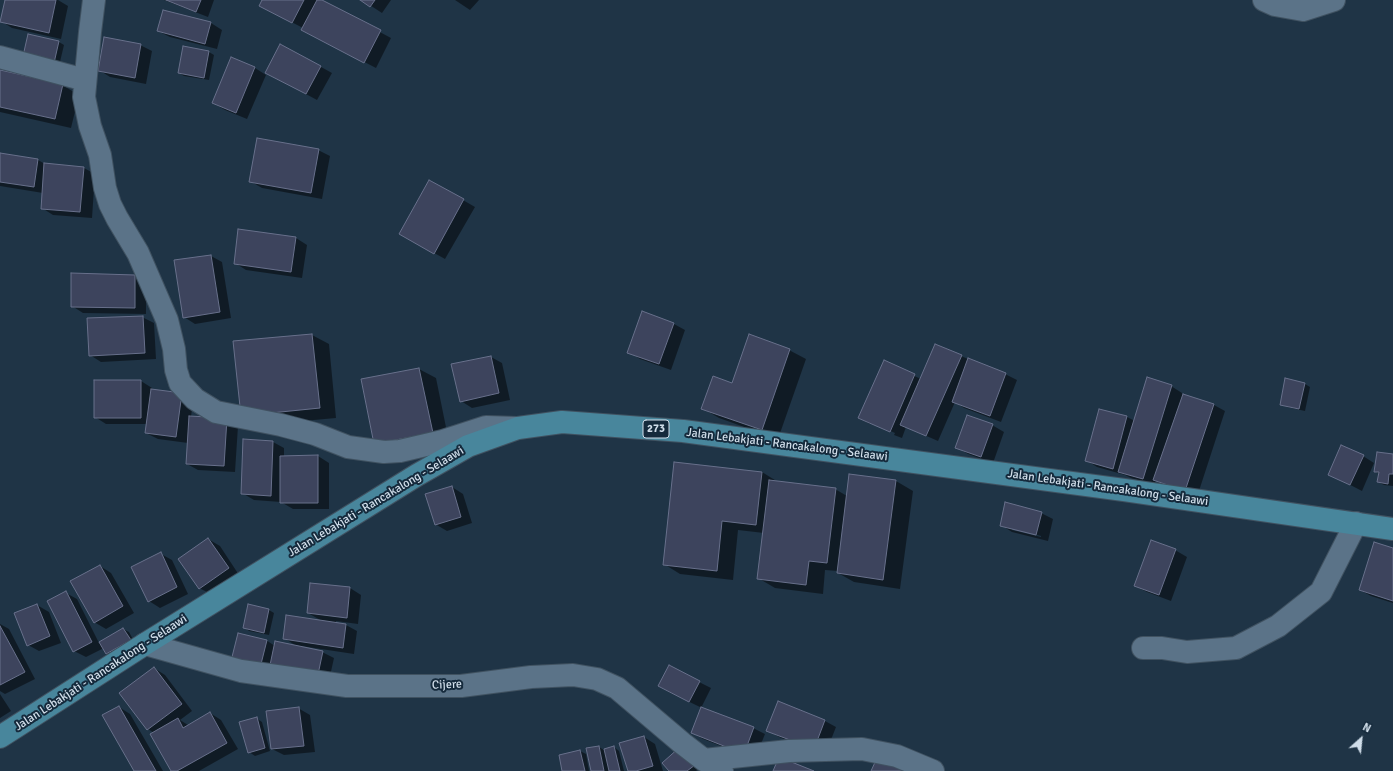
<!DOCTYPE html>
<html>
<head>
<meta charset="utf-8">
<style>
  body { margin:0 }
  #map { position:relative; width:1393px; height:771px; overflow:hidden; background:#1f3446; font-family:Signika,sans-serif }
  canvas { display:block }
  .north { position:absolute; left:1341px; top:719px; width:40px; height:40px; -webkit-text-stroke:3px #152a3c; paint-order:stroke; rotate:27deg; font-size:11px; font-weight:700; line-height:16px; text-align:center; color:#d1deea }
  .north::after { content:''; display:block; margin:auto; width:14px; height:18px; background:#d1deea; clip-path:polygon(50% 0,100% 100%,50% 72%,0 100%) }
</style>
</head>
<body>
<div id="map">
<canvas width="1393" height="771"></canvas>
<div class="north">N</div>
</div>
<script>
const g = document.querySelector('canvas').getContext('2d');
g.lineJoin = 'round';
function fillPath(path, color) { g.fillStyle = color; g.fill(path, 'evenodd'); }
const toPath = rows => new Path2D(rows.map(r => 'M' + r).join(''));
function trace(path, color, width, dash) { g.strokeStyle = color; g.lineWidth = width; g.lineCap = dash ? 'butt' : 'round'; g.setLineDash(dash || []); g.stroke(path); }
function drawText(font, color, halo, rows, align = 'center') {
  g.font = font + ' Signika,sans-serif'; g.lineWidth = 4; g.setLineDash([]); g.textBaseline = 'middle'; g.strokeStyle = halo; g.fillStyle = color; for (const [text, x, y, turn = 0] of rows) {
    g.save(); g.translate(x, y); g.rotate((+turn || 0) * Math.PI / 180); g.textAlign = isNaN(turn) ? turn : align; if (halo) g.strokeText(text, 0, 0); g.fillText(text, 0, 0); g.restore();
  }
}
const shadow = toPath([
  [6,0,58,0,68,6,61,39,12,28,1,21],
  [164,0,214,0,208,17],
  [264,0,320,0,391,38,376,68,314,36,303,28,272,12],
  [362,0,391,0,382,13],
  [455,0,479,0,470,10],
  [164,11,211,23,222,30,217,49,170,37,158,31],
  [59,42,64,45,59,66,29,59],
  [140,45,152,51,146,84,110,77,99,70],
  [281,45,332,73,317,100,278,79],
  [209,52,214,55,209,80,184,76,179,73],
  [232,59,255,68,266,75,247,119,225,110,213,103],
  [0,71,62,85,79,95,71,128,0,112],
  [318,150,330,156,322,199,262,188,250,181],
  [0,154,38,160,45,164,84,168,95,174,92,218,53,215,42,208,43,193,0,186],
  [430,181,475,207,445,259,400,234],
  [296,238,307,245,302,278,246,270,235,263],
  [211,256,222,262,231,318,195,324,184,317],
  [72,274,135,276,146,282,146,314,83,313,72,306],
  [142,317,154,323,156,359,101,362,90,355],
  [674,324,685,330,671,370,640,359,629,352],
  [312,335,329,344,336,418,259,425,234,342],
  [789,350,806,359,778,439,719,418,702,408],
  [961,356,968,359,1005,374,1017,380,1001,422,964,408,955,402,938,441,906,427,902,438,894,435,895,433,870,422,870,424,859,418,884,362,921,379],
  [491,357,502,363,510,400,472,408,461,401],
  [419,369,436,378,449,442,392,453,363,380],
  [141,381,152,388,152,390,193,400,191,417,238,426,235,472,198,470,187,464,188,443,158,439,146,433,148,424,106,424,95,417],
  [1305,384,1310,387,1305,411,1287,407,1281,404],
  [1171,386,1182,393,1182,394,1214,405,1225,411,1197,497,1166,486,1156,481,1154,485,1131,478,1125,475,1097,467,1086,460,1100,410,1127,417,1135,421],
  [992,425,1004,432,993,463,968,454,956,447],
  [273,442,284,448,284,457,318,456,329,463,329,509,293,509,281,502,254,500,242,493],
  [1393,455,1393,486,1384,485,1378,482,1379,474,1375,471],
  [1363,456,1374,463,1362,491,1329,474],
  [762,472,778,482,835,489,847,496,850,475,896,481,913,491,900,589,854,582,838,573,838,571,825,570,823,594,775,588,758,578,764,533,738,530,733,580,680,574,664,564],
  [452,487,463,494,472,523,447,531,435,524],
  [1041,513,1053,519,1048,541,1012,532,1001,525],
  [1012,528,1041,536,1041,537,1012,530],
  [208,539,220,546,239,575,211,594,199,588],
  [1393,549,1393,603,1371,596,1360,590],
  [1175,550,1187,557,1171,601,1147,592,1135,586],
  [161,554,172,560,188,594,160,608,149,601],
  [100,566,111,573,134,613,106,629,94,622],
  [350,588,361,595,358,624,336,621,336,623,346,625,357,631,354,654,301,646,301,648,322,652,334,658,328,685,244,668,266,640,275,646,298,647,284,638,322,621,308,613],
  [66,593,77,599,99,643,123,629,129,632,135,643,112,657,106,654,104,648,86,657,74,651],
  [37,605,49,612,61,643,39,651,28,645],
  [269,610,274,613,269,635,249,631,244,627],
  [0,624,9,629,35,679,5,694,0,691],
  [154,668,165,675,192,711,180,720,188,725,210,713,221,720,238,749,199,771,173,771,154,733,148,729],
  [699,682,711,688,701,708,753,728,765,734,755,759,703,739,692,733,702,708,671,693,659,686],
  [0,694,11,711,0,718],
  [119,707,130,714,163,771,135,771],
  [298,708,310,715,315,752,284,755,272,749],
  [256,718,262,722,270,751,255,756,249,752],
  [825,721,836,727,825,755,779,737,767,730],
  [644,737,655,744,663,771,629,771],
  [599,747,604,750,614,747,619,751,624,771,592,771],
  [680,749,699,768,696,771,670,771],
  [580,751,586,754,589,771,563,771]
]);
const building = toPath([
  [5,0,56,0,49,33,0,22,5,0],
  [166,0,201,0,196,12,166,0],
  [262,0,304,0,292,23,259,6,262,0],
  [317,0,322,0,381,30,364,63,301,30,317,0],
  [360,0,375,0,370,7,360,0],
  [163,10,211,22,205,44,157,31,163,10],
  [28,34,59,41,54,63,23,56,28,34],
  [104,37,141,44,135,78,98,71,104,37],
  [280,44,321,66,306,94,265,73,280,44],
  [183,46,209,51,204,78,178,73,183,46],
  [231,57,255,67,236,113,212,103,231,57],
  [0,70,63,84,55,119,0,107,0,70],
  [257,138,319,149,311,193,249,182,257,138],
  [0,153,38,159,34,187,0,182,0,153],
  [44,163,84,167,80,212,41,209,44,163],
  [429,180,464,199,434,254,399,234,429,180],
  [238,229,296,237,291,272,234,264,238,229],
  [211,255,220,312,183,318,174,260,211,255],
  [71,273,135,275,135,308,71,307,71,273],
  [642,311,674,323,659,364,627,353,642,311],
  [143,316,145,353,89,356,87,318,143,316],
  [312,334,320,408,241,416,233,341,312,334],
  [749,334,790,349,762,430,701,409,713,376,732,383,749,334],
  [935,344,962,355,926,436,900,425,935,344],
  [491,356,499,393,460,402,451,364,491,356],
  [968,358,1006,373,990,416,952,402,968,358],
  [884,360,915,374,890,432,858,418,884,360],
  [419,368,433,433,374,444,361,379,419,368],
  [1147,377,1172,385,1143,479,1118,472,1147,377],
  [1285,378,1305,383,1299,409,1280,405,1285,378],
  [94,380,141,380,141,418,94,418,94,380],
  [151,389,182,393,176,437,145,433,151,389],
  [1183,394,1214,404,1185,491,1153,480,1183,394],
  [1099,409,1127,416,1113,469,1085,461,1099,409],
  [967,415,993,424,981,457,955,448,967,415],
  [189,416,227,418,224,466,186,464,189,416],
  [243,439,273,441,271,496,241,494,243,439],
  [1341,445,1364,455,1350,485,1328,475,1341,445],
  [1377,452,1393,454,1393,474,1389,474,1388,484,1377,482,1379,472,1374,472,1377,452],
  [318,455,318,503,280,503,280,456,318,455],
  [674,462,762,472,756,525,722,521,717,571,663,565,674,462],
  [849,474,896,480,883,580,837,573,849,474],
  [769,480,836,488,827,563,809,561,806,585,757,579,769,480],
  [452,486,461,517,435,525,425,494,452,486],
  [1005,502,1042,512,1036,535,1000,526,1005,502],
  [208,538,229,568,199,589,178,559,208,538],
  [1151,540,1176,549,1159,595,1134,586,1151,540],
  [1374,542,1393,548,1393,601,1359,590,1374,542],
  [161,552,177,587,148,602,131,567,161,552],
  [100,565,123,606,94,623,70,581,100,565],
  [310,583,350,587,347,618,307,613,310,583],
  [66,591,92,642,73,652,47,601,66,591],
  [37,604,50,636,27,646,14,613,37,604],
  [248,604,269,609,264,633,243,628,248,604],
  [286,615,346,624,343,648,283,639,286,615],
  [0,626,25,672,0,685,0,626],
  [123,628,131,640,106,654,99,642,123,628],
  [238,633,267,640,260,668,231,661,238,633],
  [275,641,323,651,317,679,269,670,275,641],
  [669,665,700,681,689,702,658,686,669,665],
  [154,667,182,704,147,730,119,693,154,667],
  [778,701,825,720,814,749,766,731,778,701],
  [119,706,156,771,134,771,102,715,119,706],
  [299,707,304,746,271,749,266,711,299,707],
  [701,707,754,727,744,754,691,733,701,707],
  [210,712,227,743,177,771,171,771,150,734,178,718,183,728,210,712],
  [257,717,265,748,248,753,239,722,257,717],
  [644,736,653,766,636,771,628,771,619,743,644,736],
  [599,746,604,771,591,771,586,748,599,746],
  [614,746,620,771,609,771,604,749,614,746],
  [680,747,695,765,687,771,669,771,662,763,680,747],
  [580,750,585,771,562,771,559,755,580,750],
  [779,757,814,771,773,771,779,757],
  [877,758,906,771,871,771,877,758]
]);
const street = toPath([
  [94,0,90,32,84,97,90,126,100,155,105,188,110,204,117,218,138,253,167,320,174,349,176,370,180,383,195,399,216,412,281,425,315,434,348,447,384,452,400,451,443,441,486,427,517,428],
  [1264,0,1275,5,1303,10,1334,0],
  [0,57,85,80],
  [145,644,241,671,347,686,461,686,531,677,573,675,597,679,617,688,682,743,704,760,722,771],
  [1143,648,1162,648,1187,652,1236,648,1278,626,1321,592,1356,523],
  [704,760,789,751,862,749,897,756,933,771]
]);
const primary = toPath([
  [0,737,145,644,417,475,468,446,518,428,562,422,683,431,1124,490,1393,529]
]);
const shields = [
  [656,429,26]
];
const shieldNames = [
  ["273",656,429]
];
const streetNames = [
  ["Jalan Lebakjati - Rancakalong - Selaawi",787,445,7],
  ["Jalan Lebakjati - Rancakalong - Selaawi",1108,488,8],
  ["Jalan Lebakjati - Rancakalong - Selaawi",376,502,-31],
  ["Jalan Lebakjati - Rancakalong - Selaawi",101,673,-33],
  ["Cijere",447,685,-2]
];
fillPath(shadow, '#0007');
fillPath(building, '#3d445d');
trace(building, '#68708b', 1);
trace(street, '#405261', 24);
trace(primary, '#405261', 24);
trace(street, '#5b7388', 22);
trace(primary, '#48869c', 22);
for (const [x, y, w] of shields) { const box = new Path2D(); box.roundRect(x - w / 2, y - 9, w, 18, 3); g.fillStyle = '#152a3c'; g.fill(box); trace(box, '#d1deea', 1); }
drawText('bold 11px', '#d1deea', null, shieldNames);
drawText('12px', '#d1deea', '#152a3c', streetNames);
</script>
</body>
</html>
